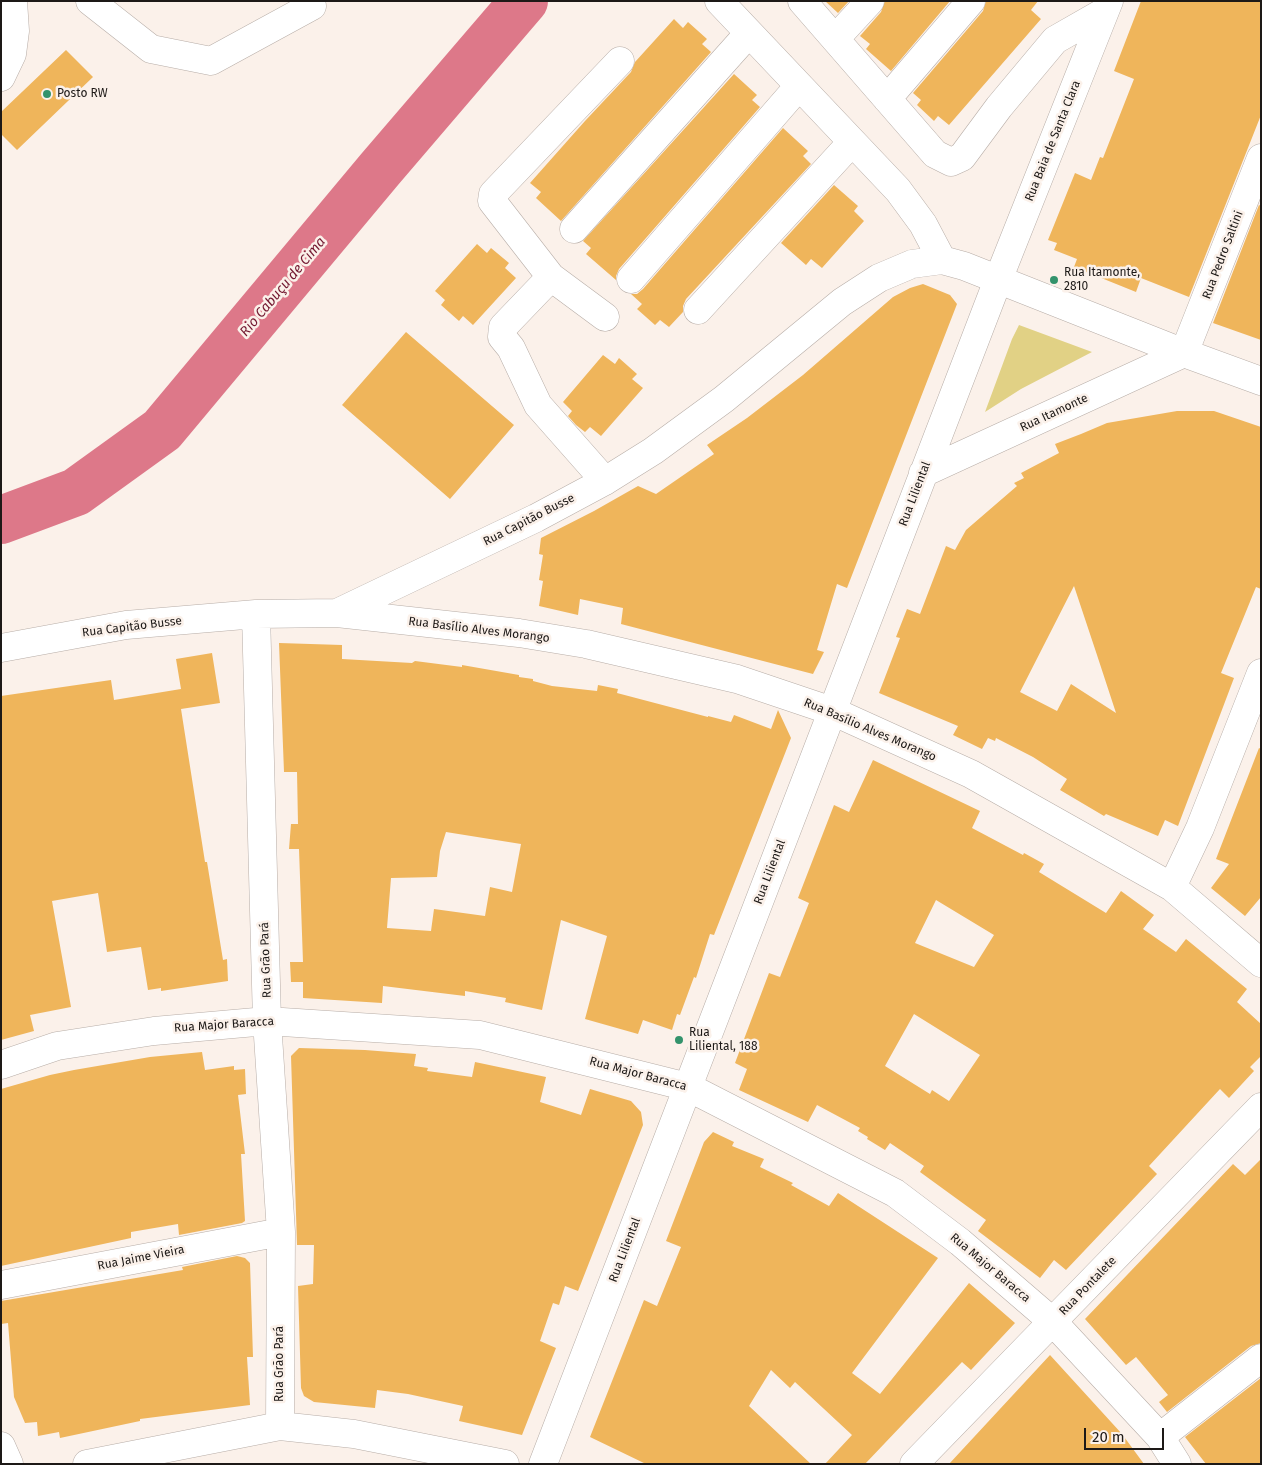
<!DOCTYPE html>
<html>
<head>
<meta charset="utf-8">
<style>
  body { margin:0 }
  #map { position:relative; width:1262px; height:1465px; overflow:hidden; background:#fbf1ea; font-family:"Fira Sans",sans-serif }
  canvas { display:block }
  .frame { position:absolute; inset:0; border:2px solid #1d1917; pointer-events:none }
  .scale { position:absolute; left:1084px; top:1428px; width:80px; height:22px; box-sizing:border-box; border:2px solid #1d1917; border-top:0; padding-left:6px; font-size:15px; line-height:18px; white-space:nowrap; color:#1d1917; -webkit-text-stroke:4px #fbf1ea; paint-order:stroke }
</style>
</head>
<body>
<div id="map">
<canvas width="1262" height="1465"></canvas>
<div class="frame"></div>
<div class="scale">20 m</div>
</div>
<script>
const g = document.querySelector('canvas').getContext('2d');
g.lineJoin = 'round';
function fillPath(path, color) { g.fillStyle = color; g.fill(path, 'evenodd'); }
const toPath = rows => new Path2D(rows.map(r => 'M' + r).join(''));
function trace(path, color, width, dash) { g.strokeStyle = color; g.lineWidth = width; g.lineCap = dash ? 'butt' : 'round'; g.setLineDash(dash || []); g.stroke(path); }
function drawText(font, color, halo, rows, align = 'center') {
  g.font = font + ' "Fira Sans",sans-serif'; g.lineWidth = 5; g.setLineDash([]); g.textBaseline = 'middle'; g.strokeStyle = halo; g.fillStyle = color; for (const [text, x, y, turn = 0] of rows) {
    g.save(); g.translate(x, y); g.rotate((+turn || 0) * Math.PI / 180); g.textAlign = isNaN(turn) ? turn : align; if (halo) g.strokeText(text, 0, 0); g.fillText(text, 0, 0); g.restore();
  }
}
const green = toPath([
  [1019,325,1092,352,1021,389,985,412,1012,339]
]);
const river = toPath([
  [1,520,76,492,162,430,380,169,524,1]
]);
const building = toPath([
  [825,1,849,1,838,13],
  [885,1,950,1,891,71,866,49,870,44,860,36,881,12],
  [986,1,1038,1,1031,10,1041,19,949,125,938,116,934,121,917,105,921,100,913,93,983,11],
  [1141,1,1261,1,1261,115,1189,297,1141,278,1136,292,1074,267,1077,259,1054,250,1057,243,1048,240,1075,173,1091,180,1100,157,1103,158,1134,79,1114,71],
  [674,19,683,28,688,22,707,39,702,44,711,52,561,221,536,198,541,192,530,183,585,121,631,72,635,62],
  [66,50,93,77,17,150,1,134,1,112],
  [734,74,757,95,752,100,760,107,619,269,616,276,616,280,586,254,591,248,583,241],
  [783,128,808,151,803,156,811,164,686,299,683,306,683,312,669,327,660,320,655,325,637,309,642,304,631,294,637,294,643,289],
  [834,185,858,206,854,211,864,221,822,268,811,259,806,265,781,243],
  [1259,205,1261,206,1261,340,1213,323],
  [477,244,487,253,491,248,509,263,505,268,516,278,473,325,463,316,459,321,441,305,445,300,435,291],
  [923,284,950,295,957,304,847,588,837,584,817,650,824,652,813,674,621,624,623,608,580,599,578,615,539,606,543,581,539,580,543,555,539,554,541,538,594,511,638,486,656,494,714,454,707,445,747,418,803,375,893,297,910,288],
  [406,332,514,425,450,499,342,405],
  [603,355,615,364,619,358,637,374,632,379,643,388,601,436,590,427,585,432,576,425,568,416,572,411,563,402],
  [1177,411,1214,411,1261,427,1261,589,1256,587,1221,673,1234,678,1178,826,1165,820,1158,836,1106,814,1104,816,1060,790,1067,779,1033,757,996,738,995,741,988,738,982,749,953,735,958,726,879,693,900,638,896,637,907,609,920,614,946,546,955,550,966,530,1017,486,1014,483,1024,478,1021,473,1059,453,1055,444,1081,434,1107,423],
  [1074,586,1097,655,1116,713,1071,684,1057,711,1020,692],
  [279,643,342,645,342,659,412,663,415,661,462,667,462,665,519,675,519,677,533,679,533,681,552,686,597,691,598,685,618,689,617,693,708,717,708,716,731,722,734,715,771,729,778,710,791,738,714,935,710,934,696,978,694,977,680,1015,677,1014,672,1030,643,1020,638,1034,585,1019,607,936,561,920,542,1010,505,1002,506,998,465,991,465,996,383,986,382,1003,303,998,303,982,291,982,290,962,303,962,299,849,289,849,291,824,298,824,297,772,284,772],
  [446,832,521,844,512,892,490,887,485,916,434,909,431,931,387,928,391,878,437,877,440,851],
  [212,653,220,703,181,709,205,862,207,862,223,960,227,959,228,981,161,991,161,988,148,990,141,947,107,952,98,893,52,901,71,1007,30,1015,34,1031,1,1040,1,696,111,680,114,700,181,689,176,659],
  [1259,748,1261,749,1261,897,1245,916,1211,888,1229,864,1216,859],
  [873,760,980,811,972,828,1023,855,1024,853,1044,864,1039,872,1106,913,1121,891,1154,915,1143,929,1176,952,1186,939,1247,989,1237,1002,1261,1024,1261,1056,1250,1067,1254,1071,1229,1098,1220,1089,1149,1166,1157,1174,1066,1270,1054,1260,1040,1278,978,1231,986,1220,920,1172,924,1166,890,1143,885,1150,867,1139,868,1137,858,1131,860,1128,817,1105,808,1122,739,1090,747,1069,735,1063,769,973,780,977,809,903,798,898,834,805,849,812],
  [936,900,994,935,974,967,915,943],
  [914,1014,980,1055,949,1101,932,1090,930,1094,885,1066],
  [299,1048,365,1050,416,1054,414,1066,428,1068,427,1071,472,1077,475,1062,546,1077,540,1102,581,1115,590,1089,631,1101,641,1112,643,1125,578,1291,565,1286,559,1305,553,1303,540,1341,556,1348,522,1435,459,1421,463,1406,408,1394,377,1390,375,1408,314,1402,304,1396,301,1388,298,1286,313,1284,314,1245,297,1245,291,1056],
  [202,1052,205,1070,234,1066,234,1070,245,1069,246,1094,238,1095,245,1154,241,1154,245,1221,242,1223,179,1235,178,1224,131,1232,131,1238,1,1266,1,1089,50,1075,74,1070,150,1057],
  [713,1132,734,1142,732,1146,764,1159,760,1167,793,1183,791,1185,829,1206,838,1193,938,1258,852,1373,880,1394,969,1283,1015,1323,971,1370,962,1362,865,1464,825,1464,852,1435,795,1382,790,1388,771,1370,749,1406,811,1464,646,1464,590,1437,644,1300,657,1306,681,1247,666,1241,704,1142],
  [1261,1159,1261,1343,1251,1346,1167,1412,1159,1402,1168,1395,1136,1357,1126,1365,1085,1319,1233,1164,1245,1175],
  [237,1256,245,1258,250,1263,253,1357,247,1357,250,1405,140,1419,140,1421,60,1438,59,1432,38,1436,37,1422,25,1423,14,1397,8,1323,1,1324,1,1301,183,1270,182,1267],
  [1050,1355,1122,1434,1144,1464,949,1464],
  [1261,1378,1261,1464,1206,1464,1185,1437]
]);
const minor = toPath([
  [90,1,151,49,211,61,312,6],
  [719,1,898,190,923,224,942,260],
  [802,1,935,154,951,162,962,157,999,107,1055,40,1104,12],
  [835,39,870,1],
  [1,77,12,54,15,31,13,1],
  [887,99,971,1],
  [574,229,749,33],
  [551,277,503,327,502,337,511,348,538,405,605,481],
  [631,279,799,86],
  [698,310,852,142],
  [605,317,551,277,492,201,493,194,620,61],
  [923,473,1184,353,1261,158],
  [337,613,519,633,586,644,737,679,832,711,971,774,1172,887,1261,963],
  [256,614,267,1021,281,1232,280,1426],
  [1,648,126,625,256,614,337,613,536,518,605,481,653,451,724,399,842,302,879,278,912,264,942,260,964,266,1184,353,1261,381],
  [1172,887,1200,828,1261,673],
  [1,1065,57,1046,154,1031,267,1021,480,1035,688,1087,895,1193,960,1242,1053,1322,1160,1437,1177,1464],
  [1,1285,281,1232],
  [1160,1437,1261,1358],
  [1,1446,9,1464],
  [87,1464,280,1426,354,1434,505,1464],
  [543,1464,998,280,1109,1],
  [914,1464,1261,1107]
]);
const markers = [
  [47,94,5,"#33936c"],
  [1054,280,5,"#33936c"],
  [679,1040,5,"#33936c"]
];
const poiNames = [
  ["Posto RW",57,94],
  ["Rua Itamonte,",1064,273],
  ["2810",1064,287],
  ["Rua",689,1033],
  ["Liliental, 188",689,1047]
];
const streetNames = [
  ["Rua Baia de Santa Clara",1053,141,-68],
  ["Rua Pedro Saltini",1223,255,-69],
  ["Rua Itamonte",1054,413,-25],
  ["Rua Liliental",915,494,-69],
  ["Rua Capitão Busse",529,520,-27],
  ["Rua Capitão Busse",132,627,-7],
  ["Rua Basílio Alves Morango",479,630,7],
  ["Rua Basílio Alves Morango",870,730,23],
  ["Rua Liliental",770,872,-69],
  ["Rua Grão Pará",266,960,-92],
  ["Rua Major Baracca",224,1025,-4],
  ["Rua Major Baracca",638,1074,15],
  ["Rua Liliental",625,1250,-69],
  ["Rua Jaime Vieira",141,1258,-11],
  ["Rua Major Baracca",990,1268,40],
  ["Rua Pontalete",1088,1286,-46],
  ["Rua Grão Pará",280,1364,-90]
];
const waterNames = [
  ["Rio Cabuçu de Cima",283,287,-50]
];
fillPath(green, '#e1d185');
trace(river, '#dd7889', 48);
fillPath(building, '#efb55b');
trace(minor, '#b7ada7', 29);
trace(minor, '#fff', 28);
for (const [x, y, r, color] of markers) { const dot = new Path2D(); dot.arc(x, y, r, 0, 2 * Math.PI); g.fillStyle = color; g.fill(dot); trace(dot, '#fbf1ea', 2); }
drawText('12px', '#1d1917', '#fbf1ea', poiNames, 'left');
drawText('12px', '#1d1917', '#fbf1ea', streetNames);
drawText('italic 14px', '#731830', '#fbf1ea', waterNames);
</script>
</body>
</html>
